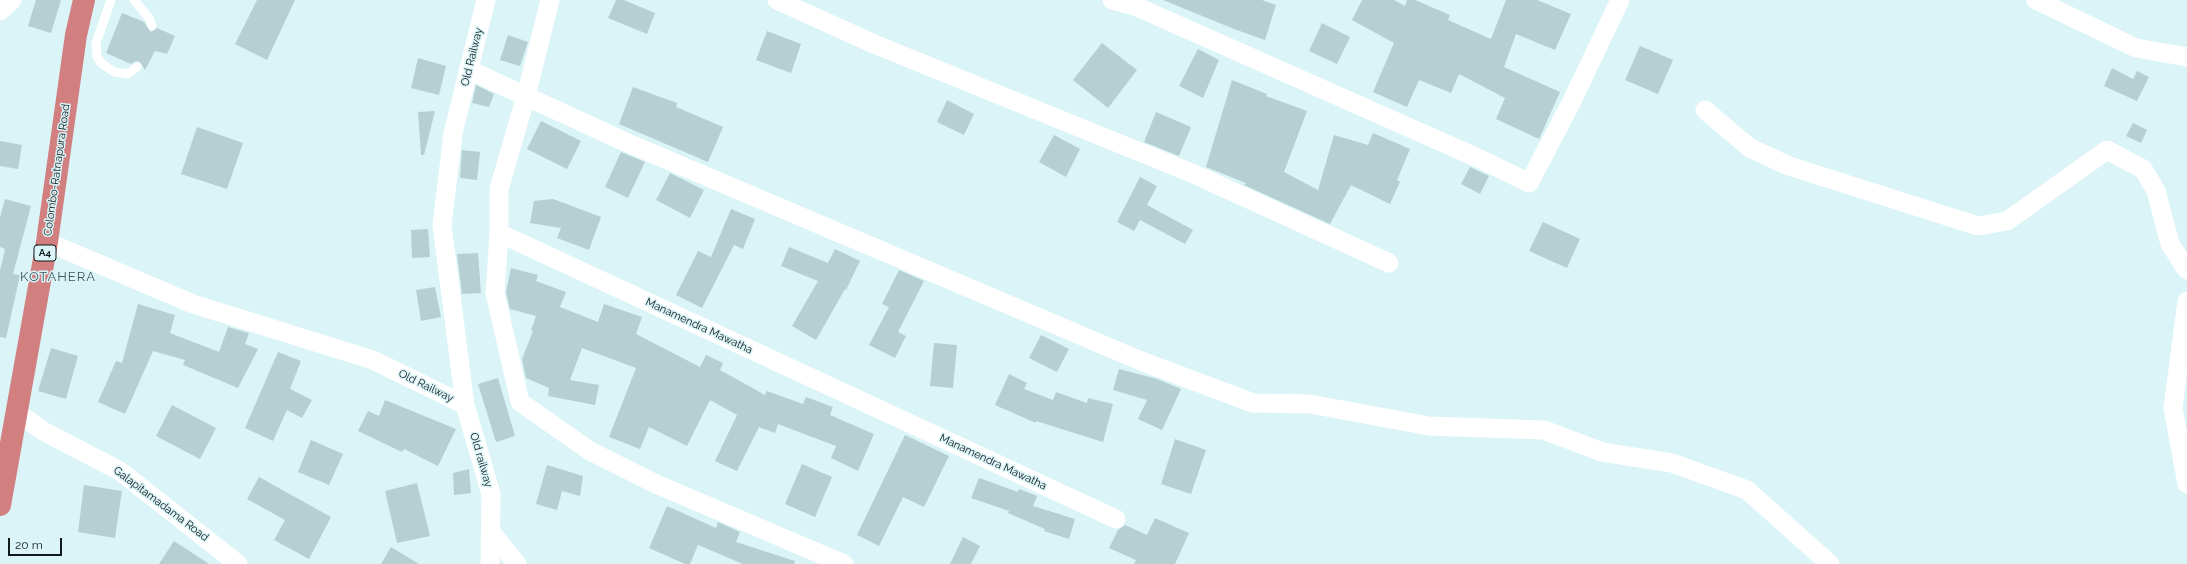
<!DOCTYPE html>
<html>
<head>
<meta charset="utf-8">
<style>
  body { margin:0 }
  #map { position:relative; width:2187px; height:564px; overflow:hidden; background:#daf4f8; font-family:Raleway,sans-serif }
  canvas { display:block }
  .scale { position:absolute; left:8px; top:538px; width:54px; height:18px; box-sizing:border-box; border:2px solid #101a1b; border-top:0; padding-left:5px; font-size:12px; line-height:14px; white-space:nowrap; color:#101a1b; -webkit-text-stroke:3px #daf4f8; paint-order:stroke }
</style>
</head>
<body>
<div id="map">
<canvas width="2187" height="564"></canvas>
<div class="scale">20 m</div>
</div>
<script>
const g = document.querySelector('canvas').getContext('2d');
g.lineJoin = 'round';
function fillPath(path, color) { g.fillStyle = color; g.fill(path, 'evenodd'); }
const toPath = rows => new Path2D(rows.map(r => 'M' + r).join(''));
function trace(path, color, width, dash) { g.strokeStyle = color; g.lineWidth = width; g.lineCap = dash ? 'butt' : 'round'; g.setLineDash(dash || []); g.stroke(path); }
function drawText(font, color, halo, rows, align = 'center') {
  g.font = font + ' Raleway,sans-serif'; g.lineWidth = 3; g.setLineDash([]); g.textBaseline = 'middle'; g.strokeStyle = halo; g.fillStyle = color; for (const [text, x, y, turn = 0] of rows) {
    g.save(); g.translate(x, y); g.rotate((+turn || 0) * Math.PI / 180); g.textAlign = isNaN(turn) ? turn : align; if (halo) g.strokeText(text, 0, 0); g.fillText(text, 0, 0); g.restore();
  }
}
const building = toPath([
  [36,0,61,0,51,33,28,26],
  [257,0,295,0,267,60,235,44],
  [616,0,624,0,655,13,647,34,608,18],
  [1163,0,1262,0,1276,5,1265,40,1234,29],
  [1362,0,1394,0,1405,6,1407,0,1415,0,1450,15,1448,20,1491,39,1506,0,1537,0,1571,14,1555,50,1516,34,1504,67,1560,92,1539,139,1496,119,1505,98,1459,74,1451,93,1419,80,1407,107,1373,92,1394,43,1352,20],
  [122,13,144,22,151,32,157,28,175,36,167,54,155,51,145,70,140,62,136,61,131,64,106,53],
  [1322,23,1350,37,1337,64,1309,51],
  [767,31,801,44,791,73,756,60],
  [508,35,528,42,520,66,500,60],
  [1102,43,1137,70,1108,108,1073,80],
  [1640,46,1673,60,1658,94,1625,80],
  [1198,49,1219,60,1203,98,1179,86],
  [418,58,446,66,439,95,411,88],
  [2112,68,2133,79,2137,71,2149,77,2137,101,2104,86],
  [1232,80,1267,94,1266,96,1307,111,1284,172,1318,190,1334,135,1368,145,1373,133,1410,149,1397,180,1400,182,1390,204,1351,185,1330,224,1244,185,1246,183,1206,167],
  [476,85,494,94,489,107,472,103],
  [633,87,677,103,676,107,723,127,708,162,619,124],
  [947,100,974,114,964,135,937,122],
  [435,111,424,155,421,155,418,112],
  [1156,112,1191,127,1179,156,1144,142],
  [541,121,581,141,567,169,527,149],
  [2133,123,2147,130,2141,143,2126,136],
  [197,127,243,143,227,189,181,174],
  [1054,135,1080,149,1066,177,1039,162],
  [0,141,22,145,18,169,0,166],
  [462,150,480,152,477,180,460,178],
  [621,152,645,162,628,198,605,187],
  [1470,167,1489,176,1480,194,1461,184],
  [670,173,704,190,690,218,656,200],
  [1140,177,1157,186,1147,205,1193,230,1185,244,1140,220,1134,231,1117,222],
  [5,199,31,206,13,274,20,275,6,338,0,337,0,271,5,249,0,247,0,218],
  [553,199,601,217,589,250,557,238,561,228,530,223,534,201],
  [731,209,755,219,743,249,734,245,702,308,676,295,698,251,711,257],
  [1543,222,1580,239,1567,268,1529,251],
  [428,229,430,257,412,258,411,230],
  [789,247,828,263,835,249,860,261,846,290,845,289,816,340,792,326,818,281,781,266],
  [478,253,481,293,462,294,457,254],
  [511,268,538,275,536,281,566,292,560,307,598,322,604,304,642,317,636,334,700,367,706,355,723,363,720,370,765,395,767,391,803,404,806,397,833,407,830,415,874,434,858,471,831,458,836,446,778,424,775,433,759,427,737,471,715,461,737,415,710,400,687,446,649,427,640,449,609,437,636,368,582,348,570,380,599,385,595,405,548,396,549,388,526,378,522,359,533,331,531,330,536,316,510,309,506,292],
  [899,270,924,281,898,332,906,336,895,358,869,345,889,307,882,304],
  [435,287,441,317,421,321,416,290],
  [138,304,175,315,170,333,219,352,228,327,249,333,245,344,258,349,238,388,183,365,185,360,153,351,125,414,98,402,116,361,122,363],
  [1041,335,1069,349,1057,372,1029,358],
  [934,343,957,345,953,388,930,386],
  [51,348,78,356,66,399,38,391],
  [278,352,301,361,290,389,312,400,302,418,287,410,273,441,245,428],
  [1119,369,1157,379,1181,389,1162,430,1138,419,1147,400,1113,390],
  [1009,374,1027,383,1024,389,1053,400,1056,392,1087,403,1088,398,1113,404,1103,442,1036,421,1036,423,995,405],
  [498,378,515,436,496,442,478,384],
  [385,400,456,429,438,466,404,449,402,452,358,431,368,411,379,416],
  [172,405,216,428,200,459,156,436],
  [905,435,949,456,924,507,903,497,879,546,857,535],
  [1175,439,1206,450,1191,494,1161,484],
  [311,440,343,454,329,485,298,472],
  [802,464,832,477,815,517,785,504],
  [547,465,583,476,580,496,562,491,557,510,536,504],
  [469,469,471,493,454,495,453,473],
  [259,477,331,517,309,559,274,540,285,520,247,499],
  [979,478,1018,492,1019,489,1037,496,1033,506,1075,519,1069,539,1044,531,1045,529,1008,513,1009,511,971,498],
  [417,483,430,536,397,543,385,491],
  [84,485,122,491,115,538,78,532],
  [667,506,716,528,718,522,740,532,736,542,795,561,794,564,743,564,698,545,690,564,685,564,649,548],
  [1155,518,1189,533,1175,564,1134,564,1136,560,1109,548,1118,530,1125,525,1147,535],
  [963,537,980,546,971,564,950,564],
  [174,541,209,564,159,564],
  [391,547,419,564,381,564]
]);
const lane = toPath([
  [111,0,96,43,97,56,101,63,114,72,128,74,137,67],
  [134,0,149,18,152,26]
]);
const street = toPath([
  [550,0,526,96,499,189,499,233,1116,519],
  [777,0,874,44,1194,174,1389,263],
  [1112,0,1135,6,1480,159,1529,183,1571,103,1620,0],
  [2036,0,2136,48,2187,57],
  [0,11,12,0],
  [469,70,623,141,1141,361,1253,403,1310,404,1429,426,1544,430,1602,452,1672,463,1747,490,1830,564],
  [1705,110,1750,148,1789,166,1978,226,2007,221,2107,150,2143,169,2156,191,2170,244,2187,270],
  [499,233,495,293,520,402,590,451,656,484,844,564],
  [47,242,193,304,373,360,465,405,442,225,453,133,486,0],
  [2187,301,2173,408,2187,484],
  [465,405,491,494,490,564],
  [18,413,43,431,120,471,238,564],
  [491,532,517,564]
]);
const highway = toPath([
  [0,505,47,242,76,35,84,0]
]);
const shields = [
  [45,253,22]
];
const shieldNames = [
  ["A4",45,253]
];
const streetNames = [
  ["Old Railway",472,57,-76],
  ["Colombo-Ratnapura Road",57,170,-82],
  ["Manamendra Mawatha",699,326,25],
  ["Old Railway",426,386,26],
  ["Old railway",481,460,74],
  ["Manamendra Mawatha",993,462,25],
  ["Galapitamadama Road",161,504,37]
];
const quarterNames = [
  ["KOTAHERA",58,277]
];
fillPath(building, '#b6cfd2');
trace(lane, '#fff', 9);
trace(street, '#fff', 19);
trace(highway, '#d17f7f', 22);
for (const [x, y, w] of shields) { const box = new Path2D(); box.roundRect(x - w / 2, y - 8, w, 16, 3); g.fillStyle = '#daf4f8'; g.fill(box); trace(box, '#101a1b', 1); }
drawText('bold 10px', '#101a1b', null, shieldNames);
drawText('11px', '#101a1b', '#daf4f8', streetNames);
g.letterSpacing = '1px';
drawText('13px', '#3f5558', '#daf4f8', quarterNames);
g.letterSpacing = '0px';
</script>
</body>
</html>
